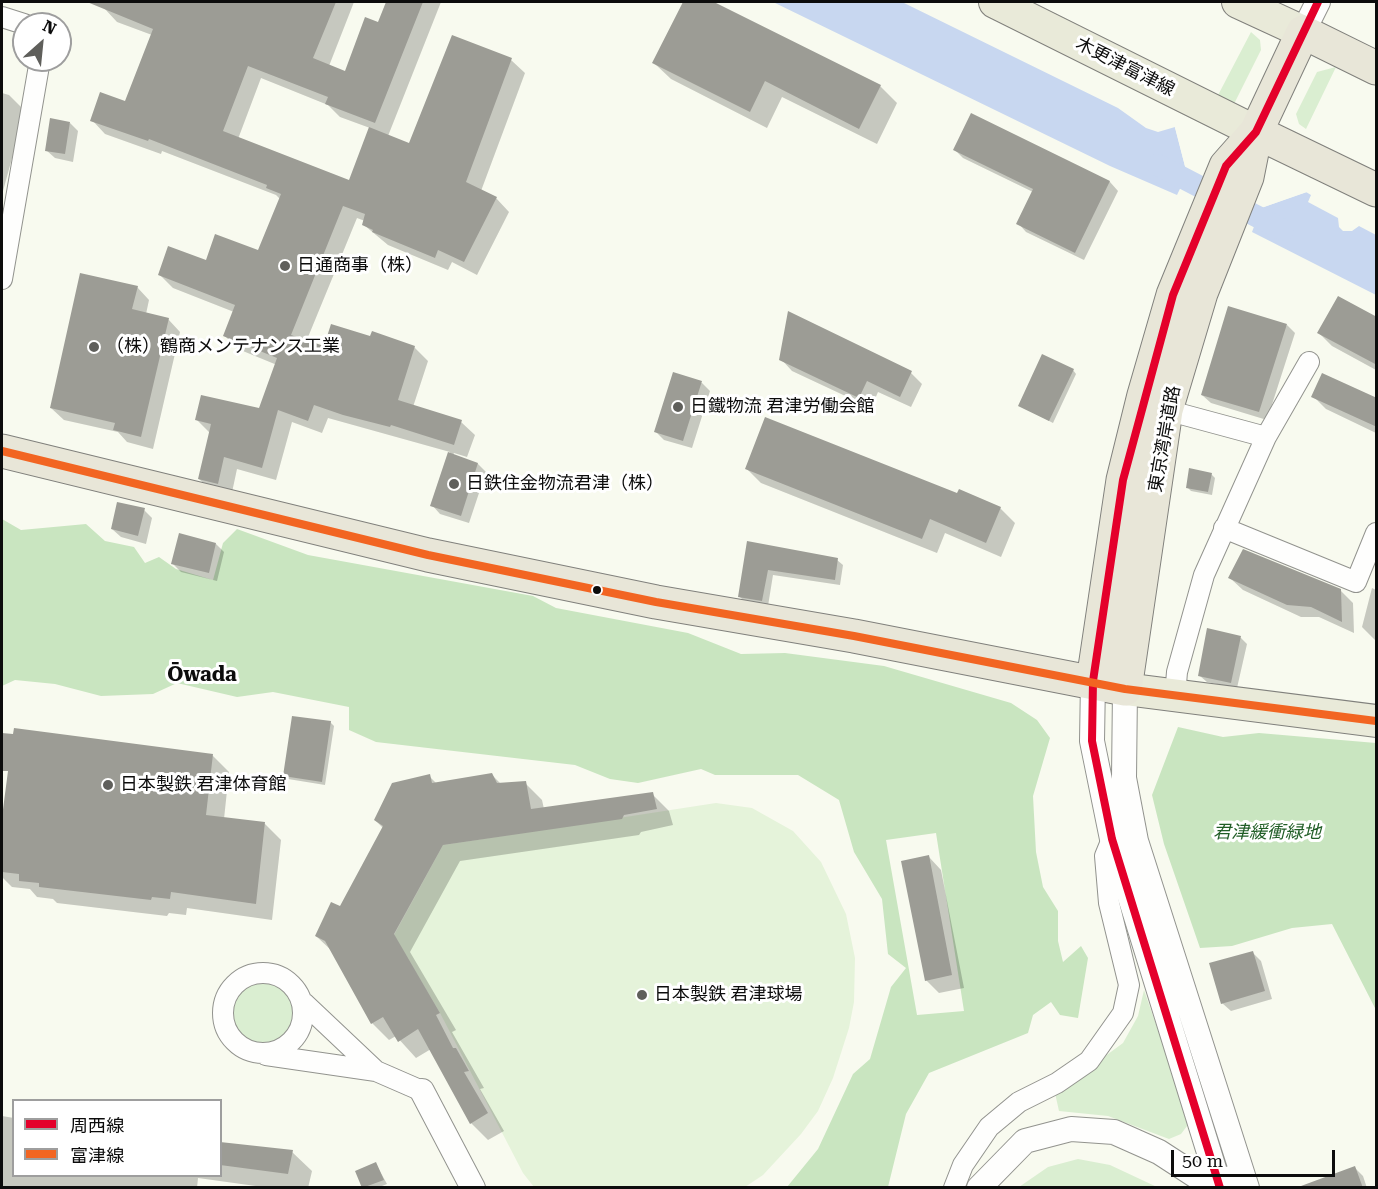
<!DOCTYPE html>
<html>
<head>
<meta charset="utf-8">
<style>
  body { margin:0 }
  #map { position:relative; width:1378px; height:1189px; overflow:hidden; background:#f8faef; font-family:"Roboto Serif","Noto Sans JP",serif }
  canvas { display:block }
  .frame { position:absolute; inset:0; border:3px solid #0c0c0c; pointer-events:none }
  .legend { position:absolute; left:12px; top:1099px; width:210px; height:78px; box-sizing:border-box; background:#fff; border:2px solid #9e9e9e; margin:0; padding:8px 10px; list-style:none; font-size:18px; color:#0c0c0c }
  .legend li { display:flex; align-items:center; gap:12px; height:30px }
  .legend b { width:30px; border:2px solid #9e9e9e }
  .north { position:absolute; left:12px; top:12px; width:60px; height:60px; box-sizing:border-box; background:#fff; border:2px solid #9e9e9e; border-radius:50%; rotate:27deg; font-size:16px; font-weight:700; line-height:24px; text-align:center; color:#0c0c0c }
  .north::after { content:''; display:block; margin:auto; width:21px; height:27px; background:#5f5f5b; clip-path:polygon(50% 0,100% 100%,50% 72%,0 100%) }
  .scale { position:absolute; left:1171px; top:1150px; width:164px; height:27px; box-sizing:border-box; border:3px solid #0c0c0c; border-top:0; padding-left:8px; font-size:18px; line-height:21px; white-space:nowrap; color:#0c0c0c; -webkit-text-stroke:4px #fff; paint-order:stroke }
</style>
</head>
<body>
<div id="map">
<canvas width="1378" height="1189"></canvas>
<div class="frame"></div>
<ul class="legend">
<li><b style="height:8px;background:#e4002b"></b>周西線</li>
<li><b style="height:8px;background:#f26522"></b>富津線</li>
</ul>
<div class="north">N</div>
<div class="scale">50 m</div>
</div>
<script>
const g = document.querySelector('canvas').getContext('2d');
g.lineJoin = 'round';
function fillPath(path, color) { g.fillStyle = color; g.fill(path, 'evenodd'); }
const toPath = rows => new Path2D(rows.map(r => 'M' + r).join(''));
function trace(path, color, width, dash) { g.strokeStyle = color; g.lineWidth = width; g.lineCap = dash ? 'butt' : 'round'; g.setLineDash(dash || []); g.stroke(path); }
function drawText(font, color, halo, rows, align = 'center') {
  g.font = font + ' "Roboto Serif","Noto Sans JP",serif'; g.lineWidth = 6; g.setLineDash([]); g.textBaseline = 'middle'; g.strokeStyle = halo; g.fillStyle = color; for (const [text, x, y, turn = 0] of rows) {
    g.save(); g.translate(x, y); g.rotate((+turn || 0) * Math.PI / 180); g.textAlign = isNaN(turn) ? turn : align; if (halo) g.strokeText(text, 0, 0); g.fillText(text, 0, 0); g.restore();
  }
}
const green = toPath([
  [1251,32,1260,40,1261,50,1235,102,1232,104,1216,99],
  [1336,67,1306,129,1299,124,1296,114,1317,72],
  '233 1013a31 31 0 1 1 62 0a31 31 0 1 1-62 0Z',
  [1144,990,1190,1122,1181,1134,1169,1139,1108,1116,1059,1111,1055,1093,1123,1043,1138,1016],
  [1078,1159,1110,1165,1157,1187,1019,1187,1048,1167]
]);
const forest = toPath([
  [2,519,21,530,86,524,105,541,134,547,145,563,159,557,176,569,213,580,223,543,237,529,308,555,533,596,556,608,688,633,741,654,785,653,884,666,1011,703,1037,720,1050,738,1033,796,1036,852,1043,887,1058,911,1058,941,1063,962,1081,946,1088,958,1078,1018,1060,1015,1051,1002,1033,1015,1028,1033,929,1073,906,1114,888,1187,787,1187,818,1149,853,1074,870,1059,891,987,906,968,888,954,882,899,854,852,839,800,798,775,715,775,701,769,638,783,610,779,575,765,376,742,349,730,349,707,273,692,237,697,177,683,153,694,101,696,55,684,15,680,2,686],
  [936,833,964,1011,917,1015,886,840],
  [1178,727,1223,737,1259,733,1376,743,1376,1010,1332,924,1292,928,1232,946,1200,948,1164,844,1152,795]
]);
const pitch = toPath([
  [716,803,752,808,793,831,821,862,846,914,855,958,854,1002,849,1028,833,1078,818,1111,801,1134,763,1175,745,1187,534,1187,523,1173,440,1013,394,935,443,845]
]);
const water = toPath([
  [773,2,902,2,1118,108,1146,128,1158,132,1175,127,1187,174,1177,195,1110,166],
  [1306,192,1311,195,1308,202,1338,218,1339,227,1343,231,1352,231,1359,226,1376,235,1376,295,1252,232,1261,208]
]);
const pier = toPath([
  [1174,124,1177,126,1190,173,1177,198,1187,174],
  [1305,189,1310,191,1261,208,1249,234,1259,206]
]);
const shadow = toPath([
  [107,2,354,2,329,66,346,73,379,24,388,2,441,2,388,136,410,145,511,60,525,73,481,191,496,198,509,212,477,275,452,262,448,270,388,245,364,225,365,221,357,218,306,342,325,348,371,338,414,347,428,361,413,407,461,422,475,435,467,457,454,453,453,456,478,464,486,472,469,523,440,514,432,505,450,452,328,418,322,433,292,422,276,480,237,469,231,497,213,492,199,479,210,433,197,420,260,410,277,365,238,349,224,335,234,312,173,288,159,274,259,251,280,199,276,195,162,151,161,154,105,134,92,120,126,103,152,35,117,22,104,8],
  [261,78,328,105,340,117,370,128,350,182,238,139],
  [684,2,711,2,880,86,897,103,877,144,782,97,767,128,671,79,654,63],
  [2,93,9,95,25,111,3,191],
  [972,115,1110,182,1118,191,1084,260,1026,232,1018,223,1033,192,963,158,955,150],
  [70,123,78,131,73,162,55,158,46,150],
  [137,287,149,300,146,314,168,319,180,332,153,449,127,442,118,432,64,420,51,408],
  [1376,318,1376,370,1332,346,1319,333],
  [1287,325,1295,333,1267,420,1211,403,1202,395],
  [781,359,911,373,922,384,911,407,878,392,871,408,792,371],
  [1073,370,1076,374,1053,423,1020,406],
  [674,374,702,383,710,391,692,448,664,440,656,432],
  [1313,396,1376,400,1376,433,1326,409],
  [746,468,1000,508,1015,523,1001,557,945,533,937,553,761,483],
  [1211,474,1215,478,1212,495,1191,491,1187,487],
  [144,510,152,518,146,544,121,537,112,529],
  [748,543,837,560,843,565,840,585,773,575,768,606,745,602,739,596],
  [216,544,224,552,217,581,181,572,173,564],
  [1230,578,1340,590,1353,603,1354,633,1319,617,1301,617,1243,590],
  [1372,588,1376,590,1376,641,1362,627],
  [1208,630,1241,638,1247,644,1237,688,1207,682,1200,676],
  [330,722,334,726,325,785,288,779,285,775],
  [15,729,213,756,229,772,224,819,265,824,281,840,272,920,187,908,186,915,169,913,167,916,57,903,53,899,37,897,30,889,12,887,2,877,2,828],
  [492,775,502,785,525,783,542,800,544,809,652,794,669,811,673,825,641,832,639,835,460,861,410,952,456,1030,452,1032,484,1088,480,1089,504,1131,488,1140,471,1123,431,1049,416,1058,396,1036,389,1040,372,1023,332,951,316,936,341,908,383,828,375,820,429,776,437,784],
  [929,857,941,870,964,988,939,993,926,980],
  [1252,952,1261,961,1272,999,1231,1011,1222,1003],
  [2,1116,14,1118,14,1176,220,1176,220,1143,292,1152,312,1171,308,1188,270,1188,198,1178,197,1188,2,1188],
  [376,1164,387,1184,377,1188,364,1188,357,1172],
  [1354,1167,1363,1176,1367,1188,1325,1188]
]);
const canal = toPath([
  [1158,165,1283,230]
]);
const building = toPath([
  [87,2,336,2,313,58,345,71,365,17,378,22,386,2,423,2,375,123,325,104,328,97,248,66,223,131,349,180,369,127,409,143,452,35,512,58,466,182,497,197,464,262,438,250,435,258,372,232,373,230,362,225,365,214,343,206,291,335,324,346,331,324,370,336,372,331,415,346,398,400,462,420,454,445,391,425,390,427,343,415,314,405,308,421,278,410,262,468,224,457,218,484,198,479,211,424,195,420,201,395,259,408,277,358,223,336,235,305,158,275,168,246,206,260,215,234,258,250,281,194,266,188,267,185,149,139,148,141,90,121,100,92,125,101,153,29],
  [683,2,714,2,881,85,859,129,765,81,750,112,652,63],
  [971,113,1110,181,1075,253,1016,224,1033,189,953,150],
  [50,118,70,122,65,154,45,151],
  [80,273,138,286,132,309,169,318,141,437,113,430,115,423,50,408],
  [1338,296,1377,317,1377,365,1317,333],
  [1228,306,1287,324,1259,412,1201,395],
  [788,311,912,371,900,397,867,381,859,398,779,360],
  [1042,354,1074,369,1049,421,1018,406],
  [673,372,702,381,683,441,654,432],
  [1322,373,1377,398,1377,427,1311,397],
  [765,417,957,493,959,489,1001,507,986,543,930,519,922,539,745,469],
  [448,452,478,463,461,516,430,506],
  [1189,468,1212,473,1208,492,1186,488],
  [117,502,145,508,138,536,111,529],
  [179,533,216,543,209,573,171,564],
  [747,541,838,558,835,580,768,570,762,601,738,597],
  [1243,549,1341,589,1342,622,1311,607,1287,605,1228,578],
  [1207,628,1241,636,1231,683,1198,676],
  [292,716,331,721,322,782,283,776],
  [14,728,213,754,206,815,265,822,256,904,171,892,170,899,152,897,151,900,39,887,39,883,19,881,19,874,2,872,2,817,8,771,2,771,2,733,13,734],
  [492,773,497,783,526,781,531,809,653,792,657,809,624,815,622,819,443,845,394,934,440,1013,436,1015,453,1048,456,1048,469,1071,464,1072,488,1113,470,1124,418,1029,398,1042,383,1017,371,1024,325,941,315,936,331,902,340,906,383,826,374,820,392,783,430,774,432,783],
  [929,855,952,975,925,981,901,861],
  [1253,951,1265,991,1221,1004,1209,963],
  [220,1142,293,1150,288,1174,220,1165],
  [376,1162,384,1180,362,1188,355,1171],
  [1355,1166,1363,1188,1301,1188,1301,1186]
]);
const minor = toPath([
  [2,17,24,24],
  [2,279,40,60],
  [1166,410,1266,437],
  [1224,528,1356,582,1376,533],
  [1175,696,1177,672,1204,575,1266,437,1309,362],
  '223 1013a40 40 0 1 1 80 0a40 40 0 1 1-80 0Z',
  [304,1003,376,1071],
  [266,1055,376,1071,422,1091],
  [954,1188,963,1165,989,1127,1019,1102,1057,1083,1089,1061,1123,1013,1129,985,1109,903,1105,856,1112,839]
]);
const tertiary = toPath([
  [1303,32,1318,2],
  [1093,681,1092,741,1112,839,1220,1188],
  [1125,689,1124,778,1136,841,1247,1188],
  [422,1091,473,1188],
  [979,1188,1025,1141,1071,1129,1114,1132,1159,1152,1196,1176,1218,1182,1231,1178]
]);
const primary = toPath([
  [995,2,1256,132],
  [1238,2,1303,32],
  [1125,689,1376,721]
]);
const trunk = toPath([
  [1256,132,1376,190],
  [2,451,428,555,656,602,854,636,1125,689,1166,410,1201,293,1247,177,1256,132,1303,32,1376,68],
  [1093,681,1123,480,1144,395,1173,295,1226,166,1256,132]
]);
const bus1 = toPath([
  [1220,1188,1112,839,1092,741,1093,681,1123,480,1173,295,1226,166,1256,132,1318,2]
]);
const bus2 = toPath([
  [2,451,428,555,656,602,854,636,1125,689,1376,721]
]);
const markers = [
  [285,266,6,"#5f5f5b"],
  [94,347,6,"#5f5f5b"],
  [678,407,6,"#5f5f5b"],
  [454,484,6,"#5f5f5b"],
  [597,590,5,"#0c0c0c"],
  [108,785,6,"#5f5f5b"],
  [642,995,6,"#5f5f5b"]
];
const streetNames = [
  ["木更津富津線",1125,67,27],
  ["東京湾岸道路",1165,439,-80]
];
const poiNames = [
  ["日通商事（株）",297,266],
  ["（株）鶴商メンテナンス工業",106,347],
  ["日鐵物流 君津労働会館",690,407],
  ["日鉄住金物流君津（株）",466,484],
  ["日本製鉄 君津体育館",120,785],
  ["日本製鉄 君津球場",654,995]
];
const parkNames = [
  ["君津緩衝緑地",1267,833]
];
const neighbourhoodNames = [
  ["Ōwada",202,675]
];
fillPath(green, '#daeed1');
fillPath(forest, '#c9e5c0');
fillPath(pitch, '#e5f3da');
fillPath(water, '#c8d7f0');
fillPath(pier, '#f8faef');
fillPath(shadow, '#0003');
trace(canal, '#c8d7f0', 22);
fillPath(building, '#9c9c95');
trace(minor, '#92938e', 22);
trace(tertiary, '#92938e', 26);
trace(primary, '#80807c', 34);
trace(trunk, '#80807c', 35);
trace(minor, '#fefefd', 20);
trace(tertiary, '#fefefd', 24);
trace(primary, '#e9ead9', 32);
trace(trunk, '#e8e6d8', 33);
trace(bus1, '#e4002b', 8);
trace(bus2, '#f26522', 8);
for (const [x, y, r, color] of markers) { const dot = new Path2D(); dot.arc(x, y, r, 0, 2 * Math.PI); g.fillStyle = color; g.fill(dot); trace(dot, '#fff', 2); }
drawText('18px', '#0c0c0c', '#fff', streetNames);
drawText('18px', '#0c0c0c', '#fff', poiNames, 'left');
drawText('italic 18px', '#215e27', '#fff', parkNames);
drawText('bold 20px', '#0c0c0c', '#fff', neighbourhoodNames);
</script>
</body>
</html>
